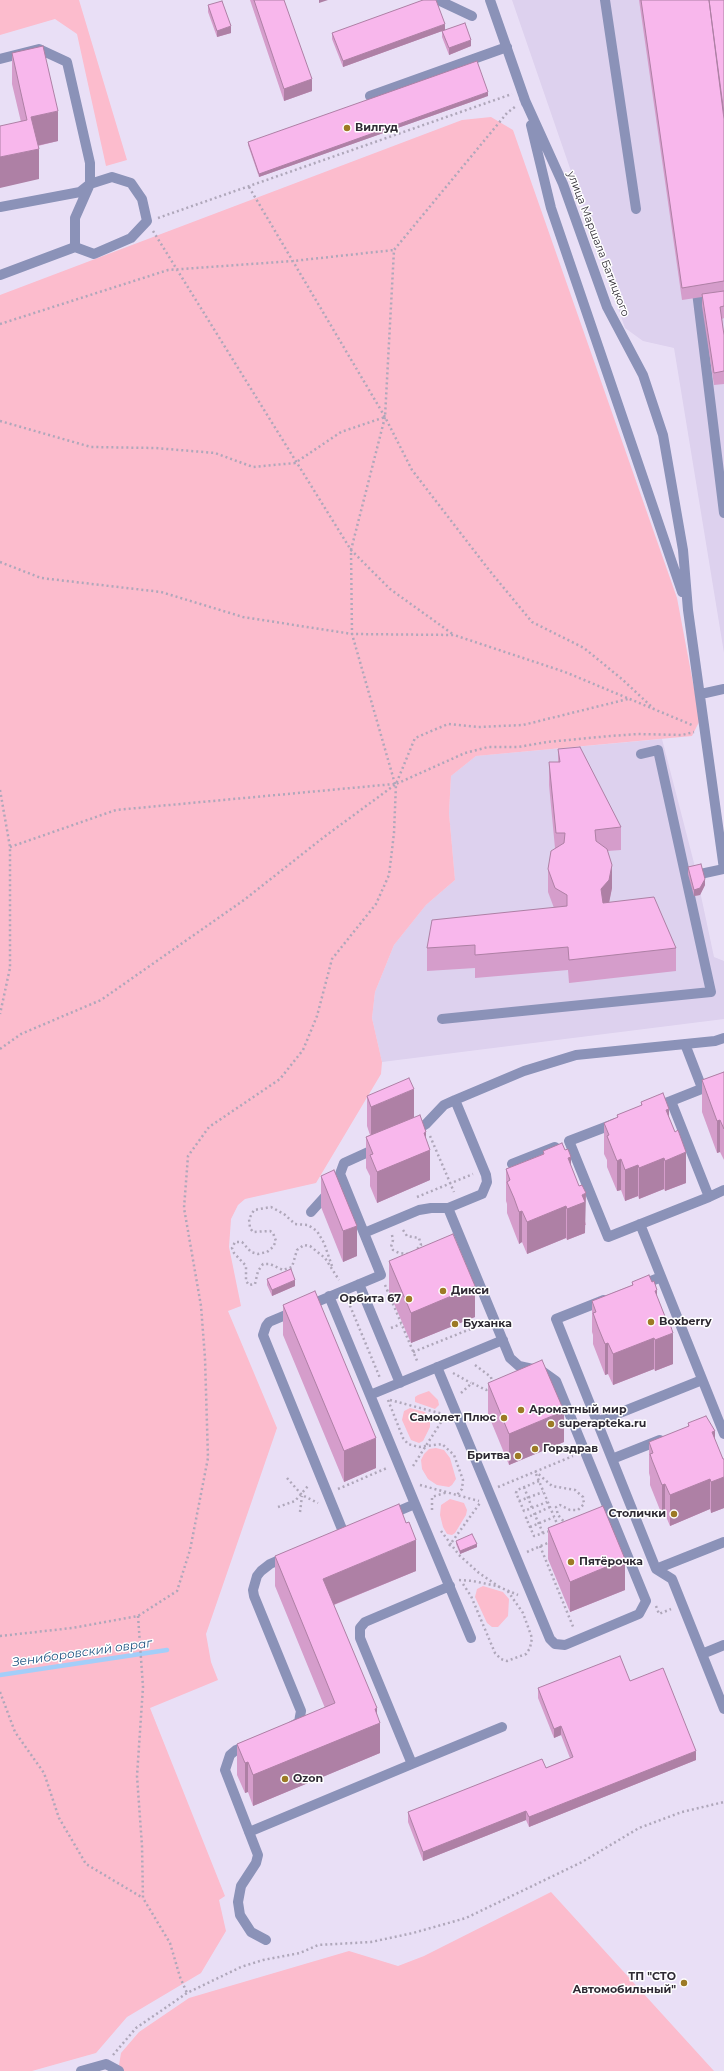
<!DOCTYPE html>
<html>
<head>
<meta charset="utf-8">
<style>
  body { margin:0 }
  canvas { display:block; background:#e9dff6 }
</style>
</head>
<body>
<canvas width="724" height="2071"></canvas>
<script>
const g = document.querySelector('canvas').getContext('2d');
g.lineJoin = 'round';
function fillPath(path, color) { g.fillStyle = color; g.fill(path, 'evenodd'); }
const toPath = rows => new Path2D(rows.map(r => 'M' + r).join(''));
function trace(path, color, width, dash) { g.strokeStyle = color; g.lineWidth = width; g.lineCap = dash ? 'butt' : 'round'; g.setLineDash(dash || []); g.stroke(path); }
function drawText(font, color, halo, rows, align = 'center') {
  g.font = font + ' Montserrat,sans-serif'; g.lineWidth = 3; g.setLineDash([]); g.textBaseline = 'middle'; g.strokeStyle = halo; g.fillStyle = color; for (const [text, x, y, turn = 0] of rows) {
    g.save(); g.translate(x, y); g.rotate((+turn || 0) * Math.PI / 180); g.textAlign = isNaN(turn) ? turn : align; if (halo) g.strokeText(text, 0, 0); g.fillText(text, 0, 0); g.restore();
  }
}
const built = toPath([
  [512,0,724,0,724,653,674,348,643,341,625,328],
  [662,739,694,863,714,957,724,961,724,1019,382,1062,372,1018,375,992,394,945,426,905,455,880,449,813,451,776,476,756]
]);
const green = toPath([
  [0,0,79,0,127,160,106,166,77,34,55,19,0,35],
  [491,117,513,130,677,598,700,720,692,736,476,756,451,776,449,813,455,880,426,905,394,945,375,992,372,1018,382,1062,381,1074,316,1183,245,1199,238,1205,231,1219,229,1247,241,1306,228,1311,277,1428,206,1634,211,1662,218,1680,150,1708,225,1896,219,1900,226,1931,201,1973,127,2017,96,2053,32,2071,0,2071,0,295,462,120],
  [429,1391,438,1400,439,1405,435,1409,415,1402,415,1397,418,1395],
  [410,1408,425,1412,430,1419,430,1427,423,1441,419,1443,411,1440,402,1420,404,1411],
  [436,1448,444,1450,450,1458,456,1479,452,1485,449,1487,437,1485,428,1479,422,1469,421,1460,424,1454,429,1449],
  [450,1499,464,1503,467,1510,466,1515,455,1533,452,1535,447,1534,443,1527,440,1515,441,1505],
  [483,1586,503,1592,509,1599,508,1616,498,1627,492,1627,487,1623,475,1597,477,1589],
  [551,1892,714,2071,118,2071,121,2053,139,2032,189,1998,349,1951,398,1966,424,1956]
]);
const stream = toPath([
  [0,1675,167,1650]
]);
const path = toPath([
  [249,187,385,417,412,470,489,570,532,622,584,648,623,680,654,709],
  [158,218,512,94],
  [153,231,351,550,390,589,454,635],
  [0,324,168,270,293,261,394,250],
  [0,421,91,447,155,448,215,453,253,467,295,463,341,432,385,417],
  [0,562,41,578,161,592,243,617,352,634,454,635,565,672,692,725],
  [395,784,352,634,351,550,385,417,394,250,507,113,516,106],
  [0,790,10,847,10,968,0,1014],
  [10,847,116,810,394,784],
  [0,1049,21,1034,101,1000,244,900,324,837,396,784,415,738,448,724,478,727,523,725,628,699],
  [430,1136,454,1192],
  [417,1197,473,1174],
  [403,1230,407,1236,419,1238,421,1245,416,1250],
  [392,1235,393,1240,391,1247,393,1250,399,1253,408,1254],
  [332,1266,324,1243,317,1231,308,1225,295,1224,284,1214,271,1207,254,1210,249,1219,250,1228,253,1232,270,1231,273,1233,276,1241,273,1247,267,1252,258,1254,251,1252,242,1242,235,1242,232,1248,234,1253,246,1266,246,1281,249,1285,255,1284,258,1271,263,1264,270,1264,283,1270,292,1267,297,1250,304,1245,310,1246,325,1258,339,1280],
  [385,1285,418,1363],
  [348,1301,380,1378],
  [391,1328,401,1324],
  [413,1352,483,1324],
  [475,1365,491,1377,492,1384],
  [453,1373,471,1383],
  [461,1393,472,1383,486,1390,489,1388],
  [388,1400,403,1438,408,1444,419,1447,442,1444,454,1455,463,1480,462,1489,457,1495],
  [390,1400,443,1414],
  [413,1466,445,1416],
  [535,1471,552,1486,575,1490,583,1497,584,1504,578,1510,570,1510,560,1505,556,1507,558,1515,566,1524],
  [536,1474,558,1526],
  [287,1478,302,1495,318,1503],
  [539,1481,517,1490,516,1493,524,1511,547,1502],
  [420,1485,479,1501],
  [498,1487,573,1456],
  [524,1487,532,1508],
  [338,1489,387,1468],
  [519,1501,543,1492],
  [278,1507,295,1501,308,1486],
  [550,1507,526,1518,534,1536,550,1531],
  [432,1510,432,1497,448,1492],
  [300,1512,302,1496],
  [534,1513,543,1533],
  [530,1527,554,1517],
  [441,1531,459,1555,479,1573,501,1588],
  [449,1546,480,1503],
  [540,1546,574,1629],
  [527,1552,550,1542],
  [459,1580,473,1581,497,1586,518,1595],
  [463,1584,471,1596,495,1653,501,1659,507,1661,526,1654,530,1648,532,1638,523,1613,507,1590],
  [656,1606,659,1614,671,1609],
  [138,1616,143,1687,137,1776,142,1846,143,1898,170,1943,180,1977,187,1993],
  [0,1636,72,1628,138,1616,177,1591,190,1550,208,1458,205,1358,201,1306,184,1208,188,1156,209,1127,280,1079,303,1050,317,1016,332,959,376,904,389,875,394,833,396,784,465,753,488,747,518,747,547,742,610,736,638,734,682,735,694,732],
  [0,1692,15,1732,44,1773,59,1818,86,1864,143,1898],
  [113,2055,136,2028,187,1993,241,1967,263,1960,300,1953,318,1945,371,1942,413,1933,466,1918,582,1862,639,1828,682,1812,724,1802]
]);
const minor = toPath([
  [438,0,472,16],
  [490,0,526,103],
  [605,0,636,209],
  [0,59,39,49,67,62,90,163,90,184,75,218,75,247],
  [370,96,507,47],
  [524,98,563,184,607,307,643,375,663,435,683,550,688,610,724,869],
  [531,125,551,208,682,592],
  [0,207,80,192,90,184,112,177,131,183,142,199,147,221,131,238,94,254,75,247,0,275],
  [696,284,724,513],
  [701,694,724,689],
  [691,876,724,869],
  [442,1019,711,992,658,750,641,754],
  [685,1044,702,1088],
  [724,1080,671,1101,709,1197,724,1190],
  [655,1107,671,1101],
  [616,1123,569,1141,608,1237,709,1197],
  [412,1133,426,1124,444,1105,455,1100],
  [512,1164,555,1147],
  [311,1212,330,1191],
  [640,1224,724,1434],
  [364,1233,419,1210,431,1208,448,1208],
  [359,1284,400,1383],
  [639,1286,661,1277],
  [329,1296,370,1395],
  [604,1300,556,1319,656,1569,672,1579,724,1709],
  [437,1367,550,1639,555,1644,565,1645,639,1614,646,1601,556,1381,542,1371,519,1366,510,1358,448,1208,482,1194,487,1182,486,1175,455,1100,524,1071,576,1055,715,1041,724,1038],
  [597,1422,702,1380],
  [612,1459,660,1440],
  [415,1504,370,1395,503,1340],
  [389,1515,415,1504,471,1638],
  [350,1531,344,1534,263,1335,266,1326,269,1322,381,1275,340,1174,344,1163,377,1148],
  [286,1557,270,1564,261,1571,257,1576,253,1590,254,1596,301,1711,299,1722,292,1726],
  [656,1569,724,1542],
  [702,1654,724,1645],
  [250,1744,236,1750,230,1755,225,1770,258,1855,256,1863,241,1886,238,1902,240,1915,251,1932,266,1940],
  [412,1764,502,1727],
  [249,1832,412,1764,360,1638,360,1628,365,1622,450,1586],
  [81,2071,106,2064,119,2071]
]);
const wall = toPath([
  [250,0,284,0,312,91,284,101],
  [639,0,724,0,724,318,722,319,724,335,724,384,714,385,702,306,702,297,682,300],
  [208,5,231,33,217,37,208,12],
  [445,30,471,46,449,55,442,37,442,31,343,67,332,39,332,33],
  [12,53,58,141,38,146,39,179,21,122,12,84],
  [488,96,259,177,248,145,248,142],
  [558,749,621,827,621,850,608,851,612,888,609,902,676,948,676,971,569,983,568,970,475,978,475,968,427,971,427,948,554,908,548,892,548,869,555,848,549,785,549,762,558,762],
  [688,867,705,885,700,895,694,896,688,874],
  [724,1072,724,1160,720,1152,717,1153,702,1112,702,1080],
  [367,1096,414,1117,426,1140,430,1180,377,1203,370,1186,370,1176,366,1168,366,1137,370,1135,367,1126],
  [641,1102,669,1119,686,1183,665,1191,664,1189,639,1199,638,1196,625,1201,621,1190,617,1191,607,1167,607,1160,604,1154,604,1123,617,1118,617,1115,641,1106],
  [565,1150,571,1166,586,1225,585,1225,585,1233,567,1240,566,1238,527,1254,522,1242,519,1244,507,1213,507,1204,506,1201,506,1169,543,1154,543,1151],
  [321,1176,357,1256,343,1262,321,1207],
  [389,1261,475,1317,411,1343,389,1292],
  [267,1279,295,1286,272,1296,267,1285],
  [632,1282,657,1298,673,1364,655,1371,654,1369,613,1385,608,1374,605,1375,593,1344,593,1335,592,1332,592,1301,632,1285],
  [283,1305,376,1468,344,1482,283,1335],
  [488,1383,564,1442,509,1465,488,1414],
  [688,1423,715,1440,723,1459,724,1459,724,1508,711,1513,710,1509,670,1526,665,1514,662,1515,650,1485,650,1477,649,1473,649,1442,688,1427],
  [548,1528,625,1590,570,1612,548,1559],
  [456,1541,477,1547,460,1554,456,1544],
  [275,1556,416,1571,334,1605,377,1714,380,1753,253,1806,248,1792,245,1793,237,1775,237,1744,325,1708,275,1586],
  [630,1681,696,1760,529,1827,526,1820,423,1861,408,1822,408,1812,546,1768,570,1758,561,1735,554,1738,538,1698,538,1688]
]);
const shadedWall = toPath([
  [319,0,328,0,319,3],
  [445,24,445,30,343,67,343,61],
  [231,26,231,33,217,37,217,31],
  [471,40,471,46,449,55,449,48],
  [312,79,312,91,284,101,284,89],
  [488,92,488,96,259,177,259,174],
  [58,111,58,141,31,147,31,117],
  [39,149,39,179,0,188,0,157],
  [612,865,612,888,609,903,601,912,601,889],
  [705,879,705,885,700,895,694,896,694,890],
  [414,1089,414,1120,371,1137,371,1107],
  [669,1109,669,1140,666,1110],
  [720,1120,720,1152,717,1153,717,1121],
  [426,1132,426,1151,430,1150,430,1180,377,1203,377,1172,424,1133],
  [686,1152,686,1183,665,1191,665,1161],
  [571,1157,571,1189,568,1158],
  [664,1158,664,1189,639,1199,639,1168],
  [621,1159,621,1190,617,1191,617,1161],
  [638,1165,638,1196,625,1201,625,1170],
  [586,1193,585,1233,567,1240,567,1209,582,1195],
  [566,1206,566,1238,527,1254,527,1222],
  [522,1211,522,1242,519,1244,519,1212],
  [357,1226,357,1256,343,1262,343,1231],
  [295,1280,295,1286,272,1296,272,1290],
  [475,1286,475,1317,411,1343,411,1313],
  [657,1290,657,1320,655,1291],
  [673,1333,673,1364,655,1371,655,1340],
  [654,1338,654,1369,613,1385,613,1354],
  [608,1343,608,1374,605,1375,605,1344],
  [564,1411,564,1442,509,1465,509,1434],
  [715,1431,715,1462,712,1432],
  [376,1438,376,1468,344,1482,344,1451],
  [724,1477,724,1508,711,1513,711,1482],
  [710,1479,710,1509,670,1526,670,1495],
  [665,1484,665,1514,662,1515,662,1485],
  [416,1540,416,1571,323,1609,323,1579],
  [477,1544,477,1547,460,1554,460,1551],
  [625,1559,625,1590,570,1612,570,1582],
  [377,1708,377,1724,380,1723,380,1753,253,1806,253,1775],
  [561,1726,561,1735,554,1738,554,1729],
  [696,1751,696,1760,529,1827,529,1817],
  [248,1762,248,1792,245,1793,245,1763],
  [526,1811,526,1820,423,1861,423,1852]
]);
const building = toPath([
  [254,0,284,0,312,79,284,89,254,0],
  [423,0,436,0,445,24,343,61,332,33,423,0],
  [641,0,709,0,724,119,724,281,682,288,641,0],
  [709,0,724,0,724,114,709,0],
  [222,1,231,26,217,31,208,5,222,1],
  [465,23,471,40,449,48,442,31,465,23],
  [43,46,58,111,31,117,39,149,0,157,0,126,27,120,12,53,43,46],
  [477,61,488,92,259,174,248,142,477,61],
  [724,291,724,306,720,307,724,335,724,371,714,373,702,294,724,291],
  [580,747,621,827,595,830,596,841,607,849,612,865,609,880,601,889,603,903,654,897,676,948,569,960,568,947,475,955,475,945,427,948,432,920,567,906,567,895,555,888,548,869,551,851,564,843,565,833,556,833,549,762,560,762,558,749,580,747],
  [701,864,705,879,700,888,694,890,688,867,701,864],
  [724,1072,724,1129,720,1120,717,1121,702,1080,724,1072],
  [409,1078,414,1089,371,1107,367,1096,409,1078],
  [663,1093,669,1109,666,1110,675,1132,678,1130,686,1152,665,1161,664,1158,639,1168,638,1165,625,1170,621,1159,617,1161,607,1136,609,1135,604,1123,618,1117,617,1115,642,1105,641,1102,663,1093],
  [420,1115,426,1132,424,1133,430,1150,377,1172,370,1155,373,1154,366,1137,420,1115],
  [562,1143,565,1150,568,1149,571,1157,568,1158,579,1186,582,1185,586,1193,582,1195,585,1202,567,1209,566,1206,527,1222,522,1211,519,1212,514,1198,507,1182,510,1180,506,1169,544,1154,543,1151,562,1143],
  [334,1170,357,1226,343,1231,321,1176,334,1170],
  [453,1234,475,1286,411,1313,389,1261,453,1234],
  [291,1269,295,1280,272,1290,267,1279,291,1269],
  [649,1275,652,1282,654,1281,657,1290,655,1291,666,1319,668,1318,673,1333,655,1340,654,1338,613,1354,608,1343,605,1344,598,1327,593,1313,596,1312,592,1301,633,1285,632,1282,649,1275],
  [315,1291,376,1438,344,1451,283,1305,315,1291],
  [542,1360,564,1411,509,1434,488,1383,542,1360],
  [706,1416,715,1431,712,1432,723,1459,724,1459,724,1477,711,1482,710,1479,670,1495,665,1484,662,1485,652,1460,650,1454,653,1453,649,1442,689,1426,688,1423,706,1416],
  [399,1504,406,1523,409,1522,416,1540,323,1579,377,1708,375,1709,380,1723,253,1775,248,1762,245,1763,237,1744,335,1703,275,1556,399,1504],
  [603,1506,625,1559,570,1582,548,1528,603,1506],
  [472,1534,477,1544,460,1551,456,1541,472,1534],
  [620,1656,630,1681,663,1668,696,1751,529,1817,526,1811,423,1852,408,1812,542,1759,546,1768,573,1757,561,1726,554,1729,538,1688,620,1656]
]);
const markers = [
  [347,128,4,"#9c7a25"],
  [443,1291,4,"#9c7a25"],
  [409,1299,4,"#9c7a25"],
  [651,1322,4,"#9c7a25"],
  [455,1324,4,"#9c7a25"],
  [521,1410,4,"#9c7a25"],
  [504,1418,4,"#9c7a25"],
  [551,1424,4,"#9c7a25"],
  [535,1449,4,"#9c7a25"],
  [518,1456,4,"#9c7a25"],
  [674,1514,4,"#9c7a25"],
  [571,1562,4,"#9c7a25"],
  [285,1779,4,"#9c7a25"],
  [684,1983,4,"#9c7a25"]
];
const poiNames = [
  ["Вилгуд",355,128],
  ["Дикси",451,1291],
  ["Орбита 67",401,1299,"right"],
  ["Boxberry",659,1322],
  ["Буханка",463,1324],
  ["Ароматный мир",529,1410],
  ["Самолет Плюс",496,1418,"right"],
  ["superapteka.ru",559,1424],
  ["Горздрав",543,1449],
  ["Бритва",510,1456,"right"],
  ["Столички",666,1514,"right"],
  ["Пятёрочка",579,1562],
  ["Ozon",293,1779],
  ["ТП \"СТО",676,1977,"right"],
  ["Автомобильный\"",676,1990,"right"]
];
const streetNames = [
  ["улица Маршала Батицкого",598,244,69]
];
const waterNames = [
  ["Зениборовский овраг",82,1653,-8]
];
fillPath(built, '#ddd1ee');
fillPath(green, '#fcbccd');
trace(stream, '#a3cef9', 4.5);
trace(path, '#afa7ba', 2.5, [2, 3]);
trace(minor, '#8b92b8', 10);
fillPath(wall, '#d59dcb');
fillPath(shadedWall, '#ae80a5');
fillPath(building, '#f8b7ec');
trace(building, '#ae80a5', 1);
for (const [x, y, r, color] of markers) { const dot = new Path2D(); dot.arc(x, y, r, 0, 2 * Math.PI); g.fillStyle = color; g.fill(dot); trace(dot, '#fff', 1.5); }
drawText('bold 11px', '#2e2a33', '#fff', poiNames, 'left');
drawText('11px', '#2e2a33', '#fff', streetNames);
drawText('italic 12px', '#1f5381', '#fff', waterNames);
</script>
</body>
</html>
